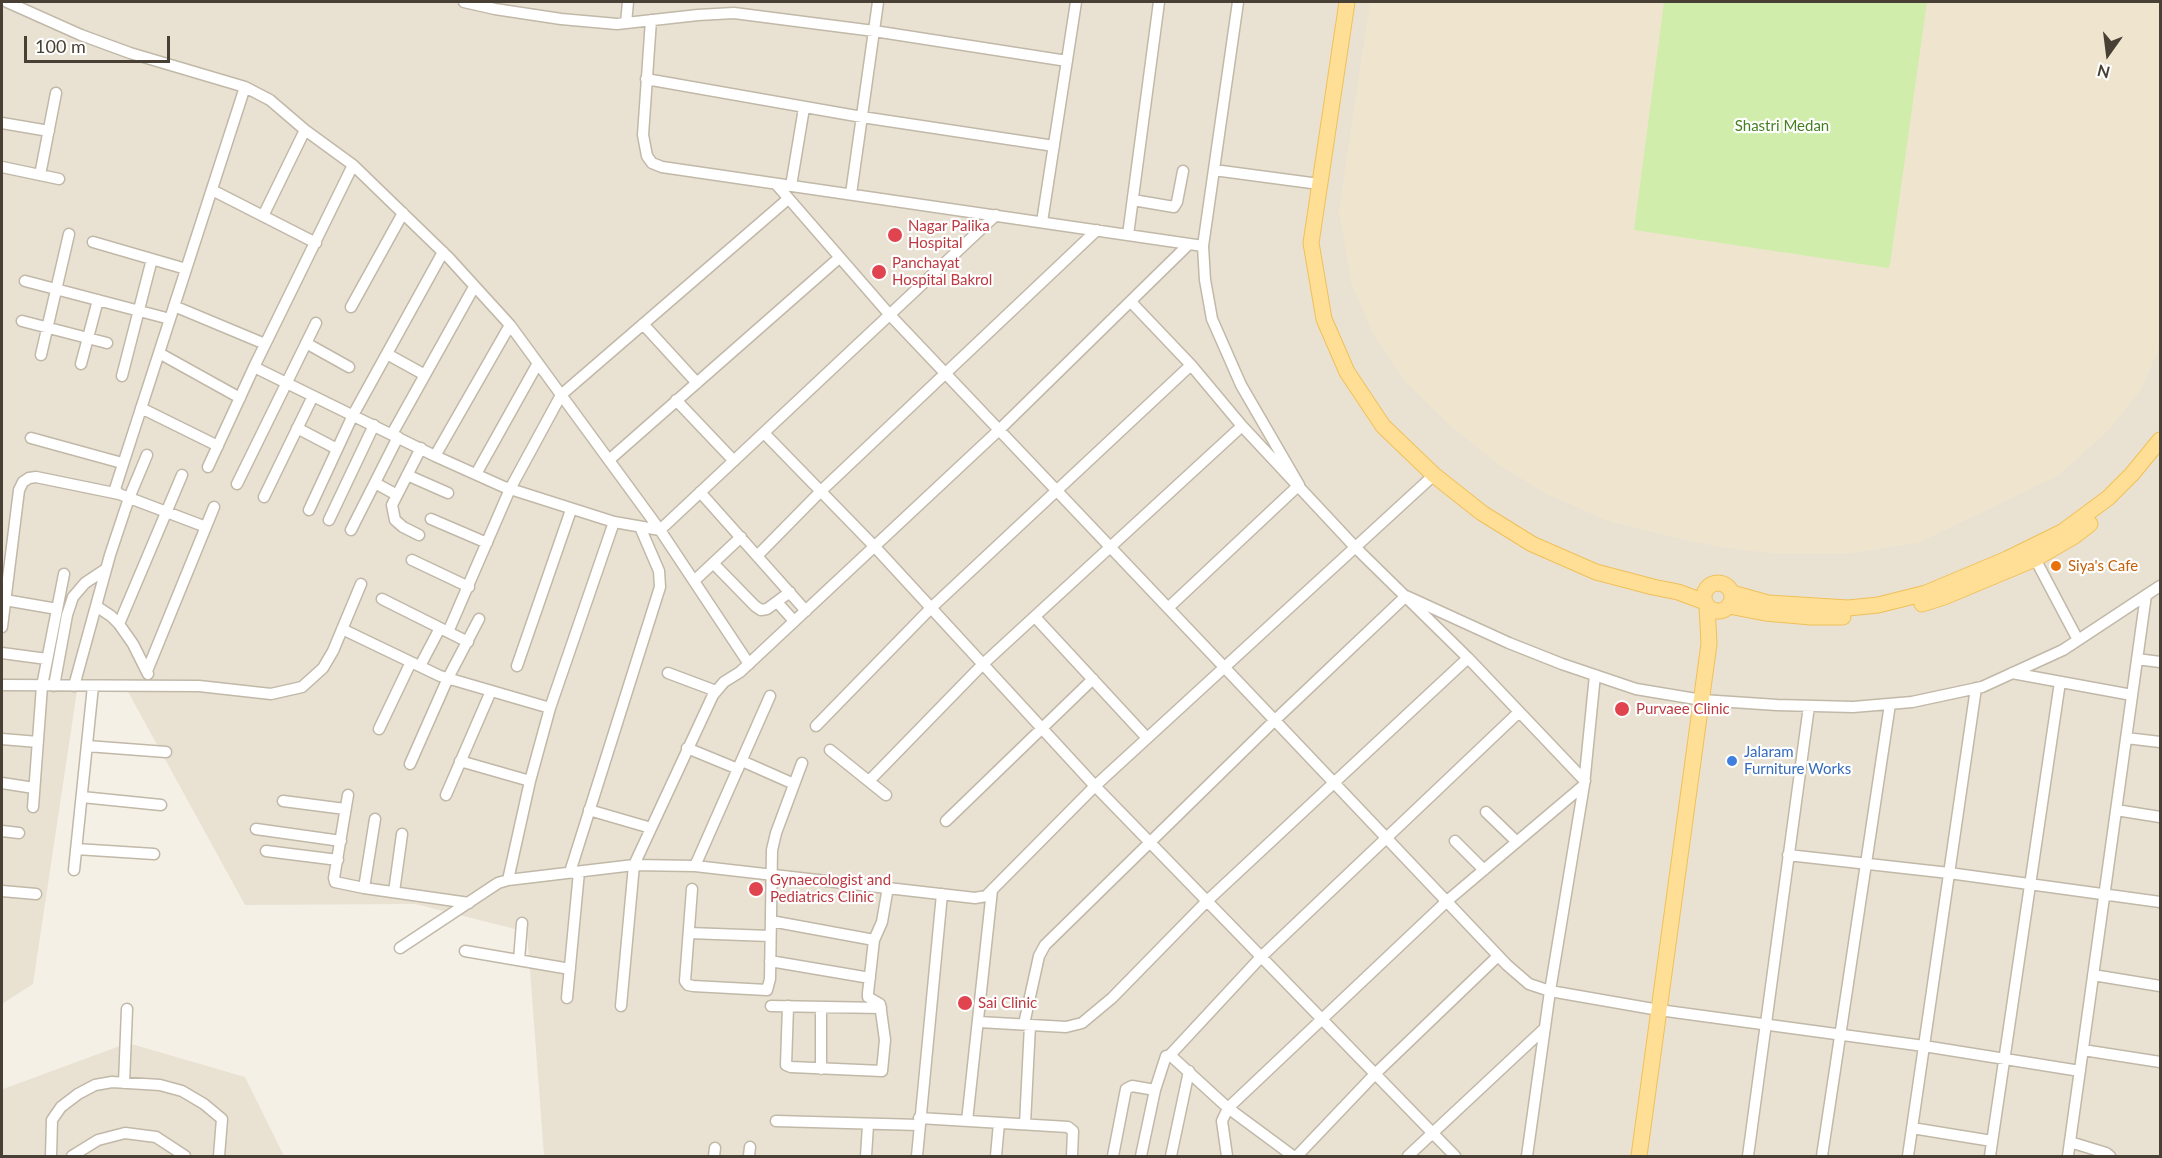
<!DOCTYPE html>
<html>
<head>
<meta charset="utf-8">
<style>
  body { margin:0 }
  #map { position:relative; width:2162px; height:1158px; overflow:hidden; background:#f5f0e6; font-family:Lato,sans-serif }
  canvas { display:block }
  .frame { position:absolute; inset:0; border:3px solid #484034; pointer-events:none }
  .north { position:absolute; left:2078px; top:24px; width:60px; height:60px; -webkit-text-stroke:4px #fff; paint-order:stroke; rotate:194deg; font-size:16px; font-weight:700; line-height:24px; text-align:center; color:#484034 }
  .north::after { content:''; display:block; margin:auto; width:21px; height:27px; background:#484034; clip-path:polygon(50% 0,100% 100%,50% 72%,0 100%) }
  .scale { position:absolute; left:24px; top:36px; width:146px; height:27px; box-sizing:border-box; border:3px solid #484034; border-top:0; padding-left:8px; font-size:18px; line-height:21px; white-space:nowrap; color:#484034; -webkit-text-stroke:4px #fff; paint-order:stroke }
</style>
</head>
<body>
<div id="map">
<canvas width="2162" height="1158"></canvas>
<div class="frame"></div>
<div class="north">N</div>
<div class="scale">100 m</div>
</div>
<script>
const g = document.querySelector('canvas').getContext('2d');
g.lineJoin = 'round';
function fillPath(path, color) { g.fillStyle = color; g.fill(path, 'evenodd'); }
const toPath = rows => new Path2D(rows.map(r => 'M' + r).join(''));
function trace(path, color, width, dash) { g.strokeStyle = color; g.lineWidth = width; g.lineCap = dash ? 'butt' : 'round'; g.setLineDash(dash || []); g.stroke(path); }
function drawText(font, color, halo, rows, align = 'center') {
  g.font = font + ' Lato,sans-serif'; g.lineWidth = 4.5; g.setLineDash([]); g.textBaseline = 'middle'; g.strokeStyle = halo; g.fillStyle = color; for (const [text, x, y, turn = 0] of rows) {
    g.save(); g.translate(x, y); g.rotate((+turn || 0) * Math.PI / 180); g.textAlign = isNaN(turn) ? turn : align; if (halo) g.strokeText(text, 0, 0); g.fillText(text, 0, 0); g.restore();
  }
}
const residential = toPath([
  [2,2,2160,2,2160,1156,544,1156,527,932,415,904,245,905,127,690,77,691,33,984,2,1004],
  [128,1043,245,1077,284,1156,2,1156,3,1089]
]);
const education = toPath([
  [1370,2,2160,2,2160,345,2142,388,2109,430,2059,475,1918,543,1844,554,1778,554,1719,547,1660,534,1606,520,1547,494,1499,465,1454,429,1406,383,1372,332,1351,282,1339,211]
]);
const green = toPath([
  [1664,2,1927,2,1890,265,1888,268,1634,230]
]);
const street = toPath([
  [7,2,81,35,130,53,245,87,270,100,305,130,353,165,449,258,510,325,660,530,749,664],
  [464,2,495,9,561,19,617,24,698,15,734,13,874,31,1067,61],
  [651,20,643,135,647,156,652,163,662,167,1203,246],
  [626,23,628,2],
  [646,79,862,117,1054,146],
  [2,123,49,131],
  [2,167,59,179],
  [1214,170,1319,184],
  [40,175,56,93],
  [776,184,889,314,1507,965,1529,984,1550,991,1659,1010,1924,1046,2080,1071],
  [791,186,804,108],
  [212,190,316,243],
  [851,194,878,2],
  [1133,200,1174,207,1177,202,1183,171],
  [263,216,305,130],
  [1042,222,1076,2],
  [1128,235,1159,2],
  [93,242,186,269],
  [25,281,170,319],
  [1131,302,1191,365,1242,426,1356,548,1468,658,1585,781],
  [174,306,265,344],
  [351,307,403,213],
  [22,321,107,343],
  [643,324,697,383],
  [306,343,349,367],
  [159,353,240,398],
  [387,354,425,375],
  [41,355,69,234],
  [81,364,98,300],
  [254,367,435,456,504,487,614,522,660,530],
  [122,376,152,259],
  [676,400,734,461],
  [141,408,218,446],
  [297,428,337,449],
  [764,433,875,547,1095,786,1455,1156],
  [392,434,474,287],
  [31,438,122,463],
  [435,456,510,325],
  [609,460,839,258],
  [208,467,254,367,353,165],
  [476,474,538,363],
  [407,475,448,493],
  [375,483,397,495],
  [237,484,316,323],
  [700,492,806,611],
  [264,497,313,396],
  [309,510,353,415,443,252],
  [431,519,487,543],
  [329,520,374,425],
  [206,527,119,494,115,489,245,87],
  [351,530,398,437],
  [660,530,996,215],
  [419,535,403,527,395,520,392,505,421,448],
  [2032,553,2078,640],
  [757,556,821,491,1097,230],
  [412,560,469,587],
  [713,563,755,606,761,610,767,609,790,592],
  [694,581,741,537],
  [382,599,468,642],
  [5,600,57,609],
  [777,602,794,621],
  [96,606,111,616,119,624,133,644,148,674],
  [1168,608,1299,485,1241,385,1212,319,1205,280,1203,246,1238,2],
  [1035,617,1147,738],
  [119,624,182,475],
  [2,627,19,490,23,482,29,478,36,477,119,494],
  [342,629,440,676,550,708],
  [448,632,510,489,561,395,788,199],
  [2,653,47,659],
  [2137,659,2160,662],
  [420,666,440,628],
  [517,666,571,510],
  [147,671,214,507],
  [668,673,716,691],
  [2012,673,2132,695],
  [2,685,199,686,271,694,302,687,323,668,333,651,361,584],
  [54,686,67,615,73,597,85,583,106,569],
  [74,686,110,555,129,498,147,455],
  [816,726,931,608,1191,365],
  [379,729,411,662],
  [2126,738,2160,742],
  [2,739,38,742],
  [87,746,166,752],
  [687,748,738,769],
  [830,750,886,795],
  [460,761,530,781],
  [742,761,794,784],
  [410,764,448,678,479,619],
  [869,781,983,664,1242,426],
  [2,783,34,788],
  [348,795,334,878,335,882,364,888,469,903],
  [446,795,491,691],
  [82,797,161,805],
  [283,801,345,809],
  [33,807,42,686,64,574],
  [589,810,651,828],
  [2116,810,2160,817],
  [1486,812,1517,842],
  [946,821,1093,679],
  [256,829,341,841],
  [2,831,19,833],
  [1455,841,1484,870],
  [76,849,154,854],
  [266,851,338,860],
  [1788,855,1949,873,2160,902],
  [695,866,770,696],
  [74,870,93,686],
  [570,872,660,587,659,571,640,527],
  [508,880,530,781,550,708,614,522],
  [364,888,375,819],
  [692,889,685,981,688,985,693,986,767,990,770,979,772,850,776,833,802,763],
  [2,891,36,894],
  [394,892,402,834],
  [771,921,874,940],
  [689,933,770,936],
  [400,948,498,883,508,880,634,865,695,866,975,898,986,896,1095,786,1434,475],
  [465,951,570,969],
  [519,960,522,923],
  [770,961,870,978],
  [2093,975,2160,986],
  [567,998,579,872],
  [621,1006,634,865,713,695,724,682,740,672,999,430,1189,244],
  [771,1006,881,1008],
  [788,1006,786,1065,791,1067,882,1071,885,1040,880,1004,868,997,868,993,874,940,882,922,888,887],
  [979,1022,1066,1027,1082,1023,1112,998,1207,901,1468,658],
  [1024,1024,1039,956,1045,945,1274,721,1406,596,1509,643,1562,664,1636,689,1702,700,1777,705,1853,707,1912,702,1982,687,2063,650,2160,586],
  [2083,1050,2160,1062],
  [1170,1055,1228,1108,1293,1156],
  [821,1069,821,1007],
  [124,1083,127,1009],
  [919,1118,1068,1127,1073,1131,1072,1156],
  [776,1121,919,1125],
  [967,1121,992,890],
  [1025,1124,1030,1025],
  [1912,1128,1992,1141],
  [2070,1142,2106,1153,2110,1156],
  [51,1156,52,1120,61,1107,78,1094,95,1085,112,1082,160,1085,182,1091,204,1104,222,1119,219,1156],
  [72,1156,98,1140,125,1133,156,1137,185,1156],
  [714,1156,715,1148],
  [749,1156,750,1147],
  [866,1156,868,1125],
  [917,1156,942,894],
  [996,1156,999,1123],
  [1113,1156,1126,1089,1132,1086,1155,1090],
  [1141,1156,1155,1090,1166,1056,1170,1055,1261,957,1518,713],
  [1171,1156,1189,1071],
  [1227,1156,1222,1121,1228,1108,1447,901,1584,785],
  [1297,1156,1375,1074,1498,956],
  [1408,1156,1545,1028],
  [1527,1156,1550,991,1584,785,1595,675],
  [1748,1156,1809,706],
  [1822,1156,1890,704],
  [1908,1156,1976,688],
  [1990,1156,2060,682],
  [2068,1156,2146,595]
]);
const primary = toPath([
  [1347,2,1311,243,1324,319,1347,372,1383,426,1434,475,1482,513,1532,544,1596,572,1653,587,1678,592,1705,602],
  '1704 597a14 14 0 1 1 28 0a14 14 0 1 1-28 0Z',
  [1732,593,1768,603,1848,608,1878,605,1926,593,2007,559,2062,532,2108,498,2132,474,2160,440],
  [1922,604,1944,597,2035,559,2073,537,2090,524],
  [1729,606,1765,613,1811,617,1843,617],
  [1639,1156,1709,644,1707,606]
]);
const markers = [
  [895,235,8,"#e0444e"],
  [879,272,8,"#e0444e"],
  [2056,566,6,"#e8710a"],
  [1622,709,8,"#e0444e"],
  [1732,761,6,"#3f7fe0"],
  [756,889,8,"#e0444e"],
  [965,1003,8,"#e0444e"]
];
const parkNames = [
  ["Shastri Medan",1782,126]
];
const healthNames = [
  ["Nagar Palika",908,226],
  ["Hospital",908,243],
  ["Panchayat",892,263],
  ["Hospital Bakrol",892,280],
  ["Purvaee Clinic",1636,709],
  ["Gynaecologist and",770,880],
  ["Pediatrics Clinic",770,897],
  ["Sai Clinic",978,1003]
];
const foodNames = [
  ["Siya's Cafe",2068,566]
];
const shopNames = [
  ["Jalaram",1744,752],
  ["Furniture Works",1744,769]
];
fillPath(residential, '#e9e2d3');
fillPath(education, '#efe5ce');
fillPath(green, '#d0edab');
trace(street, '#c1b8a8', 13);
trace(primary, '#f0c059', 17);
trace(street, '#fff', 10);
trace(primary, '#ffdf95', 15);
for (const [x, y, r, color] of markers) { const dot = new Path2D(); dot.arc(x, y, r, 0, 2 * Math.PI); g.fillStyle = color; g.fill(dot); trace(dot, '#fff', 2); }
drawText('15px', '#478021', '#fff', parkNames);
drawText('15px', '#be3a42', '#fff', healthNames, 'left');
drawText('15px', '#c56008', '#fff', foodNames, 'left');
drawText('15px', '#366cbe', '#fff', shopNames, 'left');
</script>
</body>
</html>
